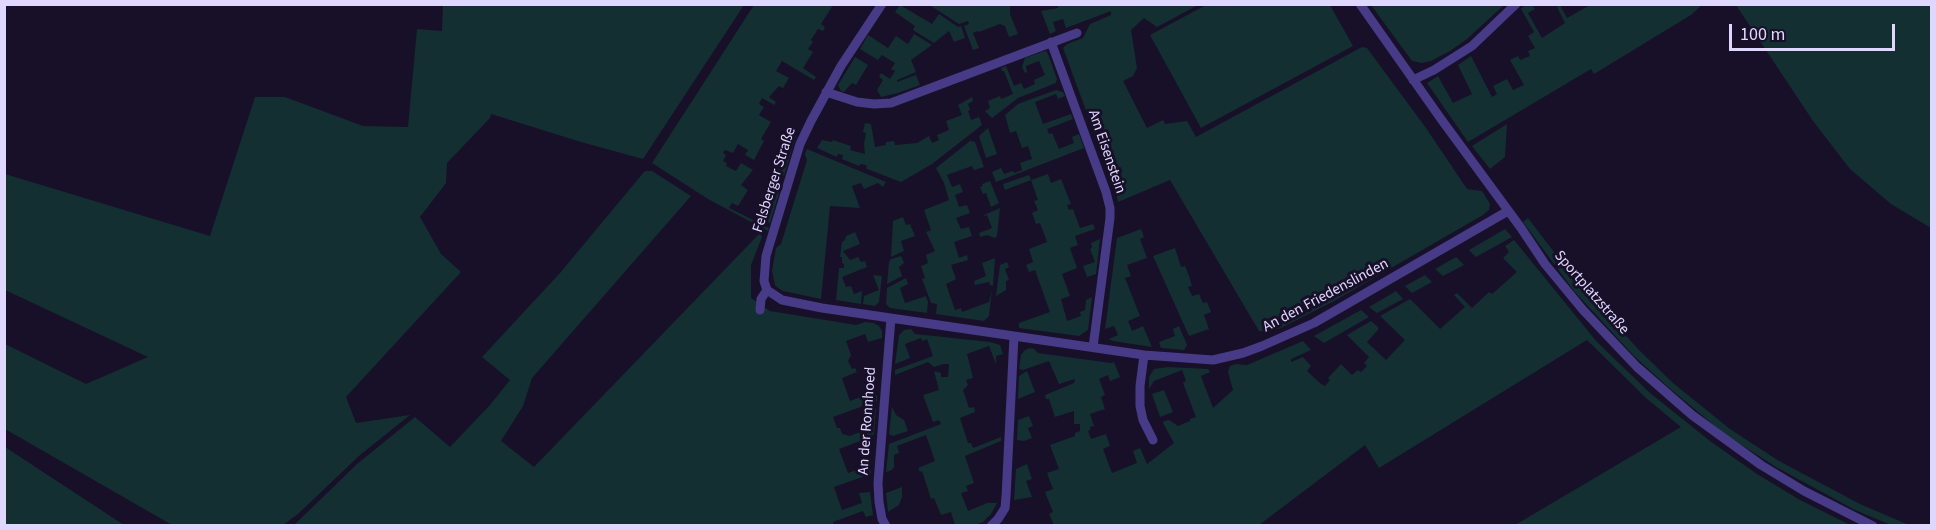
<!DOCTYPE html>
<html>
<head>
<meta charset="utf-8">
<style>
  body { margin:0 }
  #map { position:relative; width:1936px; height:530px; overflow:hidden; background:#171028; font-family:"Source Sans 3",sans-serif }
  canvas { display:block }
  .frame { position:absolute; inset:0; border:6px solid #e0d7ff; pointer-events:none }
  .scale { position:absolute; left:1729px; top:24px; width:166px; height:27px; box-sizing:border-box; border:3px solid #e0d7ff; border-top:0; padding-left:8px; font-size:18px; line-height:21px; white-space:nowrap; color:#e0d7ff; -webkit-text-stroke:4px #171028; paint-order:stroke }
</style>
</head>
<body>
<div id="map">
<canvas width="1936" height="530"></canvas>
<div class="frame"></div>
<div class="scale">100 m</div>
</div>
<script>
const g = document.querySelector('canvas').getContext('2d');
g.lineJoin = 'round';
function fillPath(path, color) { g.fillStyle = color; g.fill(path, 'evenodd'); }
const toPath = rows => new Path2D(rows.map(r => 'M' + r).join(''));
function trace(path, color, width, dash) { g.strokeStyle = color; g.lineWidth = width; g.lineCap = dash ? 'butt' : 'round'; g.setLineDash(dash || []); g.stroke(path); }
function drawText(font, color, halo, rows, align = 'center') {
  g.font = font + ' "Source Sans 3",sans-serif'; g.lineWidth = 6; g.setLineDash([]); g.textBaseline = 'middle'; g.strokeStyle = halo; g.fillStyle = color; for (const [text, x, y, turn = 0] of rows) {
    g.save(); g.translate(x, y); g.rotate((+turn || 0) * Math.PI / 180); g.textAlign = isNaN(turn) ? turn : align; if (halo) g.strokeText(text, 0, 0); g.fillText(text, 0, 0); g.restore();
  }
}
const green = toPath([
  [1526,4,1532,5,1535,9,1528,13,1542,38,1565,23,1557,7,1560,5,1567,18,1590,5,1702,5,1691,15,1594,74,1591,69,1468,142,1427,83,1438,76,1453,103,1472,94,1458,65,1471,56,1492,97,1497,94,1493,86,1507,79,1513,90,1524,85,1510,60,1518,56,1520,60,1530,56,1528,51,1535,48,1528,36,1534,32,1521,9],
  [443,5,744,5,643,159,581,142,491,114,490,118,447,163,446,183,420,217,441,254,461,272,346,397,356,423,410,415,360,455,298,514,283,525,172,525,5,429,5,344,86,384,148,357,5,290,5,174,210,236,255,97,285,97,363,126,408,127,417,29,442,31],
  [784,5,833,5,821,24,825,27,823,31,818,29,811,40,813,42,808,49,813,52,803,68,816,77,814,80,782,61,776,71,789,78,783,88,779,86,769,97,776,102,774,105,762,98,759,104,764,107,759,115,771,122,761,139,764,141,754,160,745,155,748,150,738,144,733,153,725,150,723,153,726,155,723,161,727,163,726,166,736,171,741,163,753,170,741,185,748,190,738,206,732,203,729,208,769,228,768,231,708,199,652,163,754,5,780,5,783,6],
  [900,5,932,24,939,14,958,27,961,26,965,38,954,42,949,31,934,43,913,30,915,26,895,12],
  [932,5,1010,5,1010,14,1018,34,1009,37,1005,26,1000,24,979,32,978,31,973,33,979,48,973,50,964,26,969,24,968,21,959,24,931,6],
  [1058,5,1198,5,1157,27,1144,18,1131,30,1137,68,1133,76,1123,81,1147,128,1163,120,1165,124,1187,121,1196,137,1362,47,1367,48,1426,128,1467,189,1482,191,1490,204,1489,210,1483,215,1334,301,1281,328,1268,332,1259,331,1170,180,1118,202,1115,189,1063,48,1067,44,1083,38,1090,24,1111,15,1111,11,1066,28,1063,19,1053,22,1056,31,1050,34,1041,11,1058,8],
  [1206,5,1330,5,1353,46,1201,128,1150,35],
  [1371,5,1504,5,1467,39,1450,51,1431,61,1422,63,1412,61],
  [1736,5,1931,5,1931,228,1891,204,1850,169,1813,121],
  [914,34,932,45,911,60,916,72,897,80,897,82,916,75,920,85,898,93,881,97,877,90,883,80,879,77,881,73,890,79,895,71,891,69,895,63,882,55,878,60,860,49,868,35,888,48,896,36,908,44],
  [1042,52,1046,51,1048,54,1057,79,1056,83,1018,98,992,118,985,111,990,108,988,101,1000,96,1001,99,1013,94,1004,71,1002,71,1001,68,1006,66,1014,86,1021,83,1024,89,1035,84,1034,80,1045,75,1039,61,1026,66,1027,72,1025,73,1022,67,1025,58],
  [855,57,868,65,856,85,852,83,844,92,841,91,838,85],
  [1056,90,1063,92,1065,96,1058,99,1056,94,1035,102,1043,124,1071,114,1073,119,1047,129,1049,134,1052,133,1059,149,1074,143,1072,137,1079,134,1084,148,996,182,992,172,1001,168,1004,174,1013,171,1014,173,1022,170,1020,163,1032,159,1028,146,1022,148,1016,131,1010,133,1005,115,1018,104],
  [972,97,973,101,968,104,970,110,968,111,971,120,979,117,982,125,932,164,901,182,867,169,866,165,860,164,859,166,842,159,843,155,838,154,837,157,817,148,822,140,832,142,833,140,851,146,850,150,865,154,864,144,866,133,863,132,865,123,871,124,875,147,886,145,886,142,894,141,895,145,917,143,929,136,932,143,939,140,937,135,949,130,946,121,962,115,958,105],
  [1507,124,1505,157,1490,169,1472,146],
  [988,128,997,154,986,158,979,136],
  [790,132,796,136,784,176,773,170,783,152,780,150],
  [970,141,975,142,984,167,974,170,972,166,947,175,952,187,960,184,963,192,955,195,959,207,967,205,970,213,956,218,961,229,969,227,972,236,954,242,959,258,967,255,968,260,951,265,956,279,946,284,955,310,961,308,962,312,989,302,992,290,989,316,984,321,936,314,937,304,931,303,922,279,925,278,921,266,928,263,926,255,935,251,926,232,931,230,924,210,949,200,944,183,936,168],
  [807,149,886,182,883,187,878,183,864,189,861,183,852,186,860,208,830,206,821,299,783,291,778,288,775,285,772,271,776,248,781,244,807,160,805,154],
  [647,171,652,171,691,196,532,378,523,406,501,441,534,467,760,233,762,237,751,265,751,298,770,311,856,325,865,322,874,323,879,326,882,331,882,338,868,342,865,334,846,341,851,355,848,361,852,369,855,368,857,372,842,378,850,401,868,394,870,398,877,395,877,401,833,417,837,428,840,428,842,434,850,436,867,429,861,413,876,408,874,434,864,442,863,440,839,449,848,473,865,467,866,470,870,468,871,474,834,487,842,510,862,503,859,493,870,492,873,515,866,517,863,511,833,522,834,526,293,526,357,464,415,417,450,447,490,405,510,380,482,357,560,273,644,172],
  [1048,174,1051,183,1061,179,1071,204,1067,205,1069,210,1073,209,1080,228,1093,224,1095,229,1075,236,1078,245,1070,248,1077,268,1062,274,1070,296,1061,299,1067,321,1081,316,1080,312,1085,310,1086,300,1092,297,1088,330,1079,336,1019,328,1019,323,1050,312,1035,270,1029,272,1026,265,1033,262,1029,249,1047,242,1040,223,1036,224,1032,213,1038,210,1034,201,1038,200,1031,180,1005,190,1003,184,1029,175,1031,180],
  [771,181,781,186,770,223,756,216,765,200,761,197],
  [990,181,999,203,991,207,986,193,983,194,980,187,983,186,982,184],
  [1000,208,997,236,995,238,987,235,980,237,979,233,992,228,987,215,984,216,984,215],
  [903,217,906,225,910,224,915,236,901,241,904,251,891,257,893,221],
  [1528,218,1580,286,1639,350,1673,383,1730,429,1779,461,1860,504,1909,525,1891,525,1855,510,1776,467,1726,435,1668,387,1634,356,1574,291,1523,222],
  [1141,229,1144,237,1140,239,1147,258,1127,265,1131,276,1125,278,1140,316,1128,321,1132,331,1143,326,1152,347,1113,341,1109,339,1118,335,1114,326,1105,329,1117,238],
  [1505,229,1512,237,1476,257,1469,250],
  [855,232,860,244,843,251,850,260,858,257,861,262,865,261,867,267,842,277,846,287,851,286,854,294,862,291,861,304,836,300,839,268,844,268,844,264,842,263,842,257,840,257,842,242,845,240,846,236],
  [1100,239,1096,274,1087,277,1083,266,1095,262,1090,249,1092,248,1091,243],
  [1514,240,1597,342,1650,393,1710,441,1757,474,1800,500,1850,525,1515,525,1681,427,1646,398,1587,340,1379,468,1365,445,1259,525,1054,525,1049,514,1053,512,1045,492,1053,489,1047,473,1059,469,1050,445,1075,436,1075,433,1080,431,1080,424,1074,424,1074,411,1055,417,1049,399,1046,399,1045,395,1074,383,1075,379,1059,384,1049,361,1023,370,1019,369,1021,355,1025,350,1030,348,1034,349,1038,353,1111,363,1114,362,1120,377,1110,381,1108,375,1099,379,1105,395,1101,397,1105,409,1090,414,1094,426,1090,427,1090,430,1088,431,1091,439,1106,434,1110,446,1103,449,1112,473,1137,463,1133,451,1140,448,1147,464,1174,443,1163,423,1164,421,1169,420,1178,426,1190,421,1190,419,1196,417,1183,383,1186,381,1182,370,1154,381,1149,389,1149,377,1154,369,1168,367,1208,369,1210,372,1201,376,1213,408,1233,390,1228,372,1230,366,1236,364,1247,365,1303,341,1311,350,1291,359,1291,362,1303,357,1311,366,1307,371,1321,384,1325,386,1330,380,1328,378,1341,364,1352,375,1358,370,1361,372,1367,366,1364,363,1369,357,1347,335,1371,321,1378,327,1378,330,1367,342,1386,360,1405,340,1380,316,1410,299,1440,329,1465,307,1454,295,1457,293,1472,308,1489,292,1492,294,1517,272,1503,258,1509,252,1505,246],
  [1175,248,1181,267,1185,266,1189,276,1192,286,1188,287,1192,296,1199,294,1203,303,1207,302,1211,312,1204,315,1209,329,1189,336,1153,256],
  [901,256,904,263,899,267,902,276,887,284,889,262,891,259],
  [1456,257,1464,265,1443,276,1435,269],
  [995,258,993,286,990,285,989,282,975,285,974,281,986,276,982,263],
  [1007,262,1009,267,1005,269,1009,280,1006,281,1006,290,996,296,1000,265],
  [873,275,882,276,879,302,875,306,863,304,864,296,879,290],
  [1425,275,1432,282,1412,293,1405,286],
  [906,278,908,284,900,288,905,303,926,296,928,302,927,313,890,308,886,304,887,288],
  [1396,291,1403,299,1377,313,1369,307],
  [1361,310,1369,317,1324,343,1314,336],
  [1179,326,1187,345,1184,350,1161,348,1159,342,1175,336,1173,329],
  [911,329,915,334,990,342,1000,345,1003,354,996,356,996,364,989,346,967,354,973,378,966,380,968,385,963,390,969,408,974,407,975,412,960,418,968,443,971,443,973,448,1001,437,1001,441,965,456,974,483,966,486,968,491,961,493,968,511,987,503,997,503,991,514,983,522,975,525,955,525,951,512,941,515,934,498,931,499,922,471,920,472,918,468,935,461,926,435,897,446,899,453,894,455,894,467,892,470,886,472,889,444,941,424,939,420,933,422,923,395,939,390,934,371,941,373,941,377,948,377,949,364,943,364,934,367,928,362,895,375,895,370,933,356,927,339,922,341,921,338,905,344,910,358,895,364,899,335,904,330],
  [1027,371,1035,392,1018,399,1019,376],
  [1164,390,1173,412,1160,417,1152,394],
  [892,407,896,415,904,420,908,431,893,436,889,434],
  [1029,416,1033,426,1028,428,1032,438,1024,441,1017,440,1018,420],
  [4,447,5,447,124,525,5,525],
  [1027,464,1032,479,1026,481,1032,497,1014,500,1016,469],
  [902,487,902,497,899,505,888,512,886,493]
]);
const minor = toPath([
  [1360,4,1441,119,1521,228,1545,264,1583,310,1637,367,1692,415,1761,465,1804,491,1873,526],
  [1051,42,1106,192,1110,208,1110,218,1093,347],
  [1413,80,1434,70,1472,46,1516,4],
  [826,92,857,102,874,104,891,103,1077,33],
  [767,290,782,300,822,308,1144,355,1213,360,1243,353,1262,346,1314,323,1508,211],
  [760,310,761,299,767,290,764,281,766,256,800,144,811,121,841,66,882,4],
  [1144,355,1140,386,1140,406,1143,420,1153,440],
  [886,526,882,519,879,502,878,483,891,318],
  [991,526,998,519,1005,508,1006,497,1014,336]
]);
const streetNames = [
  ["Am Eisenstein",1106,152,71],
  ["Felsberger Straße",775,180,-72],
  ["Sportplatzstraße",1591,293,49],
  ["An den Friedenslinden",1326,296,-28],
  ["An der Ronnhoed",868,421,-86]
];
fillPath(green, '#132f32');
trace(minor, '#473a87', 9);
drawText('15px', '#e0d7ff', '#171028', streetNames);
</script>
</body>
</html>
